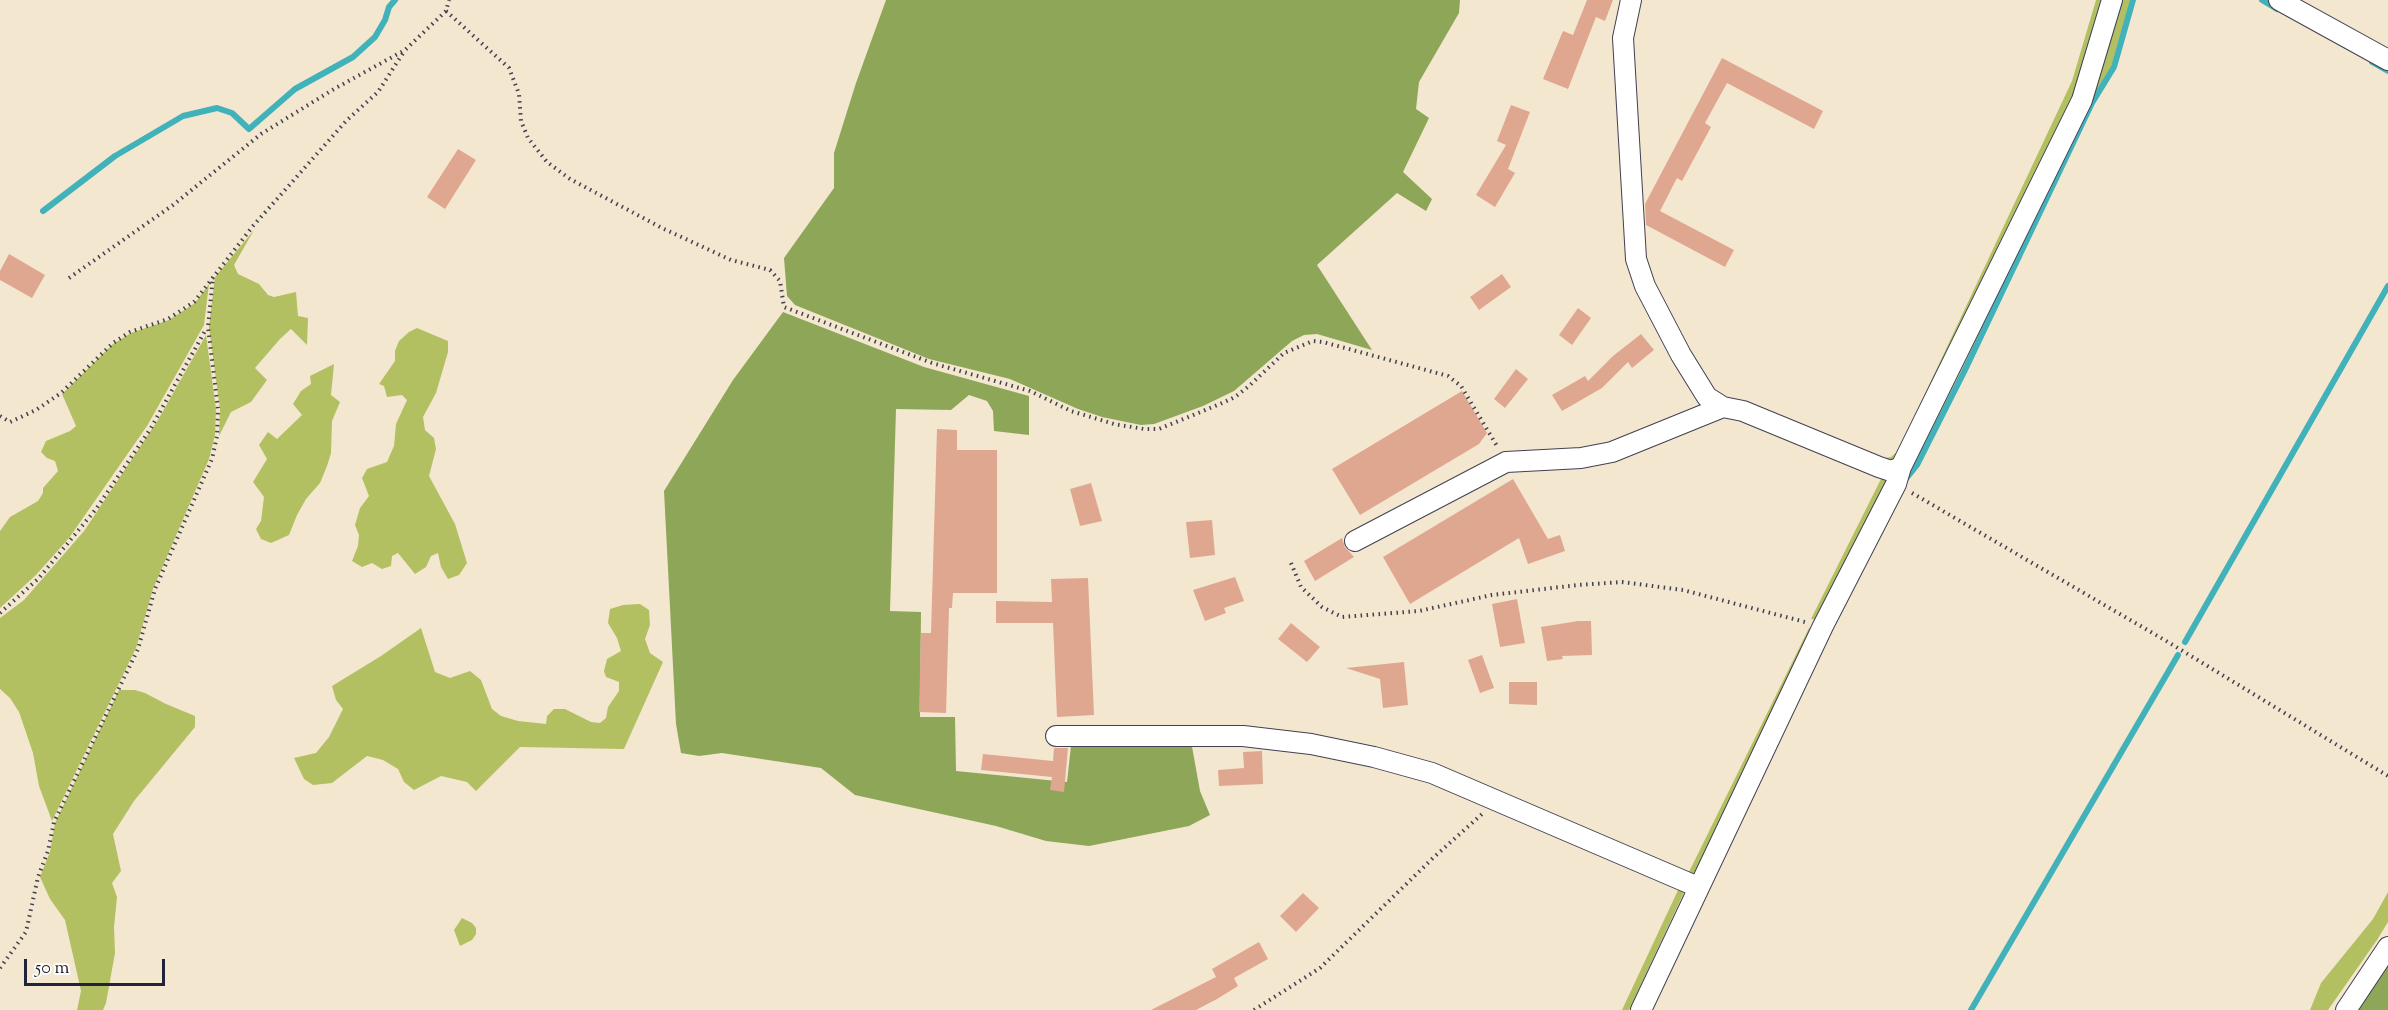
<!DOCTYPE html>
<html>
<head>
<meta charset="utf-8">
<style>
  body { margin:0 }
  #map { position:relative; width:2388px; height:1010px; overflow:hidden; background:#f4e7d0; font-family:"Sorts Mill Goudy",serif }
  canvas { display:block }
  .scale { position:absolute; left:24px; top:959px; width:141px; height:27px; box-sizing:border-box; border:3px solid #22223b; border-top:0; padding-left:8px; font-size:18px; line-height:21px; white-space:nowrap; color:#22223b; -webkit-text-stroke:4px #fdfcf7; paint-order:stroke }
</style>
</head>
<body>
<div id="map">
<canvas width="2388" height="1010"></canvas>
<div class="scale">50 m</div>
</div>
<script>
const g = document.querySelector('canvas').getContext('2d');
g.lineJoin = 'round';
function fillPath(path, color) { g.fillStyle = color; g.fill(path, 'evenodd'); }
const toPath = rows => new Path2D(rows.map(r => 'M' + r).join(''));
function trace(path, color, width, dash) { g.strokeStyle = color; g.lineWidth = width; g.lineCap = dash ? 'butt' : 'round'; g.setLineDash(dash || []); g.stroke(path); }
const green = toPath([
  [2096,0,2106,0,2082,80,1900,459,1892,463,1873,460,1891,457,1898,451,2072,81],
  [2117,0,2131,0,2111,67,2091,102,2041,208,1915,465,1902,478],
  [254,230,234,265,238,274,259,284,268,295,274,297,296,292,298,316,308,318,307,345,291,329,280,339,255,368,267,380,251,402,231,412,219,436,220,409,209,327,215,277],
  [209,284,204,325,147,426,69,538,36,575,0,608,0,531,10,517,38,501,43,493,43,488,58,471,55,461,47,458,41,452,46,441,70,431,76,426,62,394,113,344,131,333,169,320,195,303],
  [417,328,448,341,448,352,436,393,423,417,425,430,434,438,436,449,429,476,455,524,467,563,459,575,448,579,441,567,438,553,431,556,426,567,415,574,398,553,392,556,391,566,382,569,372,563,362,567,352,561,358,546,359,535,355,525,360,508,369,496,362,478,367,469,387,462,394,446,396,424,407,400,402,395,387,397,384,386,379,384,395,361,395,351,399,341,409,332],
  [206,335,216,409,215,435,209,459,153,589,136,648,52,821,39,786,33,753,19,712,10,698,0,689,0,618,24,600,84,531,158,420],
  [334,364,331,395,340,402,332,421,331,453,327,466,320,483,306,499,297,515,289,535,271,543,261,539,256,529,261,521,264,497,253,482,267,459,259,445,268,432,277,439,302,415,293,404,301,391,311,384,310,376],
  [1881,479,1889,479,1819,620,1811,619],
  [640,604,649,610,650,625,645,639,650,653,663,662,624,749,520,747,476,791,467,782,441,776,414,790,404,782,398,769,383,760,367,756,332,783,313,785,304,779,294,758,316,753,329,737,343,709,336,700,332,686,381,656,421,628,435,672,450,678,470,671,481,680,492,709,501,716,518,721,546,724,547,716,554,709,565,709,591,722,600,723,606,718,608,707,619,691,619,682,606,677,604,671,607,659,621,651,617,638,608,623,610,609,623,605],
  [1809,628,1815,630,1693,880,1687,876],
  [119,690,135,690,145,693,166,704,195,716,195,727,134,801,113,834,121,871,112,883,117,897,114,927,115,953,106,1003,103,1010,77,1010,81,991,65,920,50,899,40,877,50,852,55,823],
  [1679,888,1685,890,1629,1010,1622,1010],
  [2388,892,2388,922,2377,940,2328,1010,2310,1010,2321,983,2373,919],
  [462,918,472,923,476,928,476,934,472,940,460,946,454,930]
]);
const forest = toPath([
  [886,0,1460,0,1459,13,1419,82,1416,109,1429,118,1403,172,1432,199,1426,211,1397,193,1317,265,1372,350,1317,334,1304,335,1292,341,1234,391,1203,406,1154,424,1141,425,1102,417,1078,409,1010,379,929,359,795,305,787,296,784,258,834,188,834,153,856,83],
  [783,312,924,367,1029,396,1029,435,994,431,993,411,987,401,969,395,951,410,896,409,890,611,921,612,920,717,955,717,956,771,1067,782,1071,746,1191,741,1200,791,1210,815,1189,826,1089,846,1046,841,996,826,855,795,821,768,722,753,699,756,681,753,676,724,664,491,733,380],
  [2388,958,2388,1010,2355,1010]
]);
const stream = toPath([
  [2262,0,2277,9],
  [2372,62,2388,71],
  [43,211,115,156,183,116,217,108,232,113,249,129,295,89,353,57,375,37,385,20,389,7,395,0],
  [1905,480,1917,465,1964,372,2092,103,2114,67,2133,0],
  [2185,642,2388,286],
  [1971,1010,2178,655]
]);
const building = toPath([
  [1587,0,1613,0,1605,21,1596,17,1568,89,1543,79,1563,31,1573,35],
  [1722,58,1823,111,1814,129,1727,83,1705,123,1711,127,1682,181,1677,178,1660,211,1734,250,1725,267,1646,225,1645,204],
  [1511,105,1530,112,1508,169,1515,173,1495,207,1476,195,1506,145,1497,141],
  [458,149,476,160,445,209,427,197],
  [9,254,45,275,32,298,0,280,0,271],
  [1502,274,1511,287,1479,310,1470,297],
  [1578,308,1591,318,1572,345,1559,335],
  [1641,334,1654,350,1632,368,1628,362,1602,388,1562,411,1552,395,1585,376,1588,381,1613,356],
  [1516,369,1528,379,1505,408,1494,399],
  [1462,391,1487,433,1479,444,1360,515,1332,469],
  [937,429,957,430,957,450,997,450,997,593,953,593,952,608,949,608,946,713,919,712,921,633,931,633],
  [1513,479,1548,539,1560,535,1565,551,1528,564,1519,538,1410,604,1383,557],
  [1091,483,1102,521,1080,526,1070,489],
  [1212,520,1215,555,1190,558,1186,522],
  [1342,538,1345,547,1354,557,1315,581,1304,561],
  [1235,577,1244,601,1224,608,1226,613,1205,621,1193,590],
  [1088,578,1094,715,1057,717,1053,623,996,623,996,601,1052,602,1051,579],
  [1517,599,1525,643,1500,647,1492,604],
  [1578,621,1591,621,1592,655,1562,656,1563,659,1547,661,1541,627],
  [1291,623,1320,647,1307,662,1278,639],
  [1482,655,1494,688,1480,693,1468,660],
  [1404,662,1408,705,1383,708,1380,679,1346,668],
  [1509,682,1537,682,1537,705,1509,704],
  [1054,748,1068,748,1064,792,1050,790,1052,777,981,770,983,754,1053,761],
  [1262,751,1263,784,1219,786,1218,770,1244,768,1243,752],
  [1303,893,1319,908,1296,932,1280,916],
  [1259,942,1268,959,1234,978,1238,986,1217,999,1196,1010,1151,1010,1216,977,1212,969]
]);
const path = toPath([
  [446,11,509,68,519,94,521,121,528,138,547,162,570,179,662,228,731,260,770,270,780,281,784,307,932,363,1030,391,1071,411,1114,424,1144,429,1159,429,1220,404,1235,397,1249,386,1284,353,1313,341,1323,342,1448,376,1461,386,1497,446],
  [69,278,173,205,261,134,334,89,405,50,446,11,449,0],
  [0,416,10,422,36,410,61,393,113,343,130,332,168,319,194,302,253,226,347,120,378,92,405,50],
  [1912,493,2168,642,2388,776],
  [1291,563,1301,587,1322,607,1342,617,1419,611,1492,595,1578,585,1622,582,1683,590,1805,622],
  [0,613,39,578,96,509,151,428,206,329],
  [0,968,26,932,38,877,48,851,54,822,138,649,155,589,212,459,217,436,218,409,208,327,213,277],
  [1254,1010,1320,968,1433,858,1482,814]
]);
const street = toPath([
  [1631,0,1623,38,1636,259,1645,286,1681,355,1707,397,1723,407,1743,411,1879,467,1891,471,1901,467],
  [2279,0,2388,60],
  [1355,541,1506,462,1581,458,1612,452,1723,407],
  [1056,736,1243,736,1311,744,1374,757,1432,773,1698,887],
  [1641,1010,1823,626,1896,484,1901,467,2082,100,2112,0],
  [2346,1010,2388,947]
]);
fillPath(green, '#b2c062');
fillPath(forest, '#8da658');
trace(stream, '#42b2ba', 6);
fillPath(building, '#e0a790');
trace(street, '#424051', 22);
trace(path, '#424051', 4, [1.5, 4.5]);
trace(street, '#fff', 20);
</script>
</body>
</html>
